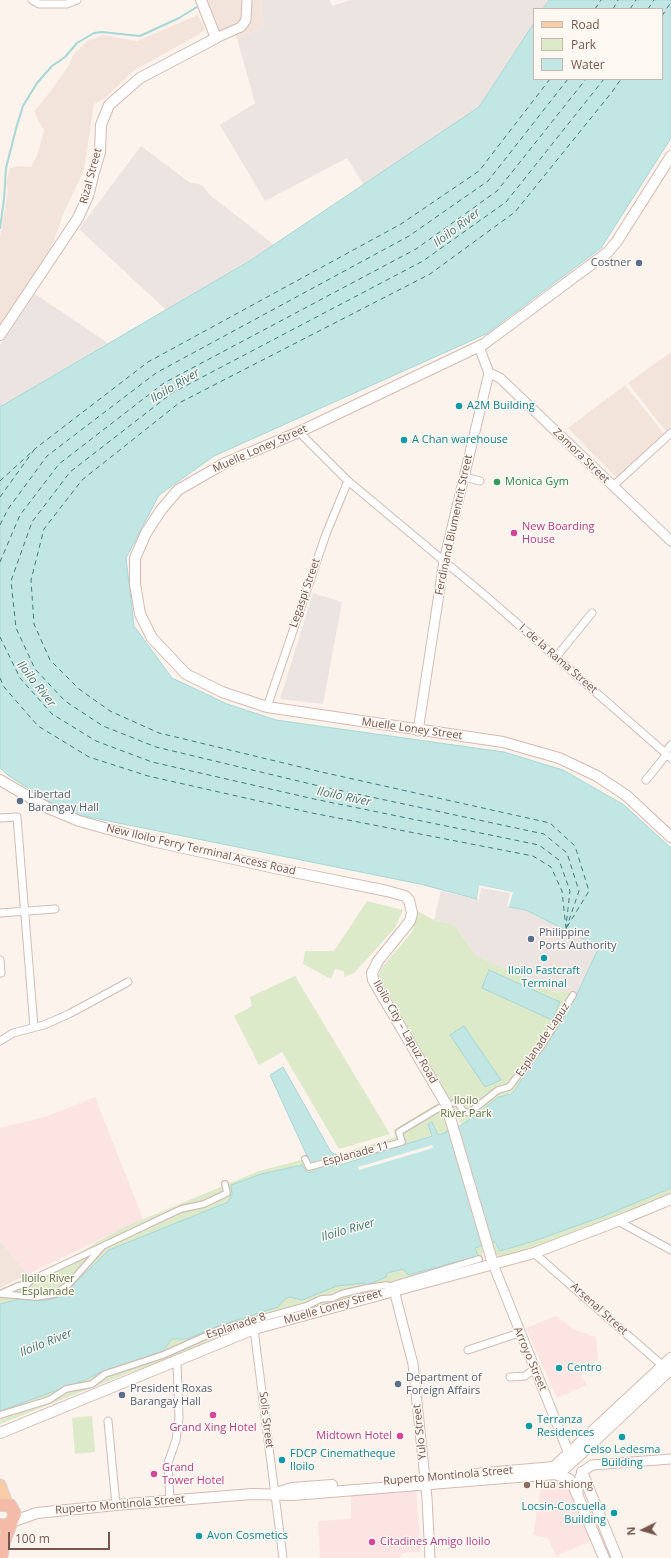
<!DOCTYPE html>
<html>
<head>
<meta charset="utf-8">
<style>
  body { margin:0 }
  #map { position:relative; width:671px; height:1558px; overflow:hidden; background:#fcf3ec; font-family:"Open Sans",sans-serif }
  canvas { display:block }
  .legend { position:absolute; left:533px; top:8px; width:130px; height:72px; box-sizing:border-box; background:#fef8f3; border:1px solid #c8b7b1; margin:0; padding:5px 7px; list-style:none; font-size:12px; color:#77564f }
  .legend li { display:flex; align-items:center; gap:8px; height:20px }
  .legend b { width:20px; border:1px solid #c8b7b1 }
  .north { position:absolute; left:623px; top:1510px; width:40px; height:40px; -webkit-text-stroke:3px #fef8f3; paint-order:stroke; rotate:265deg; font-size:11px; font-weight:700; line-height:16px; text-align:center; color:#77564f }
  .north::after { content:''; display:block; margin:auto; width:14px; height:18px; background:#77564f; clip-path:polygon(50% 0,100% 100%,50% 72%,0 100%) }
  .scale { position:absolute; left:8px; top:1532px; width:102px; height:18px; box-sizing:border-box; border:2px solid #77564f; border-top:0; padding-left:5px; font-size:12px; line-height:14px; white-space:nowrap; color:#77564f; -webkit-text-stroke:3px #fef8f3; paint-order:stroke }
</style>
</head>
<body>
<div id="map">
<canvas width="671" height="1558"></canvas>
<ul class="legend">
<li><b style="height:5px;background:#f6cca9"></b>Road</li>
<li><b style="height:11px;background:#ddeaca"></b>Park</li>
<li><b style="height:11px;background:#c1e6e4"></b>Water</li>
</ul>
<div class="north">N</div>
<div class="scale">100 m</div>
</div>
<script>
const g = document.querySelector('canvas').getContext('2d');
g.lineJoin = 'round';
function fillPath(path, color) { g.fillStyle = color; g.fill(path, 'evenodd'); }
const toPath = rows => new Path2D(rows.map(r => 'M' + r).join(''));
function trace(path, color, width, dash) { g.strokeStyle = color; g.lineWidth = width; g.lineCap = dash ? 'butt' : 'round'; g.setLineDash(dash || []); g.stroke(path); }
function drawText(font, color, halo, rows, align = 'center') {
  g.font = font + ' "Open Sans",sans-serif'; g.lineWidth = 3; g.setLineDash([]); g.textBaseline = 'middle'; g.strokeStyle = halo; g.fillStyle = color; for (const [text, x, y, turn = 0] of rows) {
    g.save(); g.translate(x, y); g.rotate((+turn || 0) * Math.PI / 180); g.textAlign = isNaN(turn) ? turn : align; if (halo) g.strokeText(text, 0, 0); g.fillText(text, 0, 0); g.restore();
  }
}
const residential = toPath([
  [205,0,261,0,263,28,237,38,232,27,217,32],
  [198,15,205,29,198,35,133,71,105,98,94,104,84,170,64,212,50,252,0,329,0,236,8,191,6,184,10,168,18,166,31,167,38,153,44,130,34,112,50,92,69,65,73,55,87,41,103,35,137,41],
  [671,352,671,428,666,432,628,383],
  [625,385,666,436,617,478,568,428],
  [0,1241,28,1274,0,1288]
]);
const commercial = toPath([
  [95,1097,143,1219,28,1274,0,1241,0,1128,45,1117],
  [556,1316,575,1330,596,1337,598,1358,581,1376,587,1385,557,1398,526,1328],
  [551,1477,568,1483,593,1540,556,1556,548,1538,533,1535,542,1482,544,1479],
  [416,1489,421,1552,402,1553,400,1558,320,1558,318,1521,351,1519,351,1493]
]);
const industrial = toPath([
  [261,0,330,0,332,6,350,0,548,0,543,9,534,9,534,23,479,107,421,146,369,193,347,158,265,201,220,125,255,103,237,38,263,28],
  [141,146,189,182,202,185,210,195,274,245,166,310,79,229],
  [35,294,108,343,0,407,0,345],
  [313,593,342,602,323,704,280,699],
  [479,885,513,892,509,907,526,910,599,947,576,996,566,991,557,993,475,955,455,925,434,920,441,891,476,899]
]);
const green = toPath([
  [367,901,403,910,395,928,354,973,344,977,344,971,335,969,331,979,303,964,305,951,334,951],
  [418,911,434,920,455,925,475,955,557,993,566,991,576,996,556,1030,516,1088,506,1096,499,1097,462,1125,378,976,383,966,412,932],
  [295,976,390,1134,339,1149,282,1052,259,1065,234,1016,252,1006,250,997],
  [438,1103,447,1123,447,1132,437,1135,433,1123,432,1135,417,1141,307,1173,301,1165,261,1174,231,1185,232,1194,228,1202,109,1250,67,1291,55,1298,43,1301,20,1299,0,1322,0,1290,70,1259,97,1242,127,1226,259,1171,331,1152,339,1154,396,1137,393,1130],
  [671,1188,671,1193,664,1196,598,1224,573,1232,567,1237,500,1257,492,1252,491,1243,495,1242,500,1251,534,1241,604,1216],
  [481,1246,483,1251,480,1262,409,1281,177,1357,134,1371,0,1424,1,1410,85,1380,101,1372,137,1360,164,1348,172,1339,183,1338,188,1332,264,1311,267,1308,290,1297,403,1269,477,1257,475,1248],
  [92,1416,95,1452,75,1454,72,1418]
]);
const water = toPath([
  [549,0,671,0,671,138,601,248,486,334,214,456,159,495,126,558,134,626,172,678,227,704,276,720,504,752,563,770,624,805,671,848,671,1188,604,1216,534,1241,500,1251,495,1242,475,1248,478,1256,408,1275,403,1269,387,1273,386,1277,367,1285,364,1283,337,1286,302,1300,290,1297,285,1299,278,1307,215,1327,187,1339,172,1339,163,1351,101,1372,85,1380,0,1411,0,1304,20,1299,43,1301,55,1298,67,1291,109,1250,228,1202,232,1194,231,1185,261,1174,302,1165,307,1173,314,1171,270,1075,283,1067,331,1152,338,1156,340,1165,432,1136,428,1124,432,1122,438,1135,447,1132,447,1130,462,1125,499,1097,511,1094,516,1088,556,1030,576,996,599,947,526,910,509,907,512,892,479,885,477,899,420,884,79,815,48,801,9,776,0,768,0,407,251,260,479,107,534,23,534,79,662,79,662,9,543,9,549,0],
  [489,970,560,1002,552,1020,482,988,489,970],
  [464,1026,501,1080,485,1087,450,1035,464,1026]
]);
const pier = toPath([
  [479,885,513,892,509,907,507,906,510,893,481,888,479,900,477,899],
  [432,1145,433,1148,359,1170,358,1167]
]);
const stream = toPath([
  [0,228,4,199,6,168,17,125,23,106,37,83,52,66,65,57,77,43,94,33,102,32,140,36,179,18,200,5]
]);
const ferry = toPath([
  [595,9,601,0],
  [613,9,618,0],
  [630,9,636,0],
  [648,9,654,0],
  [662,16,671,2],
  [0,481,36,448,148,362,401,224,479,171,550,79],
  [0,497,34,450],
  [0,525,8,509,47,456,156,373,409,236,488,181,568,79],
  [0,562,20,515,59,464,164,383,416,249,497,191,586,79],
  [0,637,20,678,52,714,96,741,152,762,314,799,539,845,559,860,570,891,566,926],
  [0,678,4,687,38,726,89,757,148,776,312,813,533,856,551,867,562,891,566,928],
  [567,927,589,891,575,846,550,823,317,771,159,733,110,711,79,689,50,660,34,624,31,580,44,529,82,480,179,403,430,274,515,212,612,92,621,79],
  [566,929,579,891,567,853,544,834,315,785,156,747,103,726,65,701,35,669,16,628,11,581,32,522,70,472,172,393,423,261,506,202,604,79]
]);
const pedestrian = toPath([
  [454,1103,458,1103,463,1111,469,1113,498,1090,509,1087,542,1045,573,995],
  [305,1159,309,1167,402,1142,399,1132,439,1108],
  [0,1294,18,1286,27,1284,33,1279,181,1209,204,1204,227,1193,225,1184],
  [1,1294,37,1297,55,1294,68,1285,101,1248],
  [0,1415,49,1400,66,1389,92,1384,105,1374,163,1355,219,1330,306,1306,321,1299,333,1298,341,1294,366,1288,387,1285,390,1286,479,1259]
]);
const minor = toPath([
  [32,0,39,4,67,4,77,0],
  [299,432,348,481,487,597,671,758],
  [464,477,480,481],
  [613,486,671,433],
  [556,657,592,613],
  [267,707,326,534,348,481],
  [665,753,671,745],
  [646,780,667,754],
  [0,818,17,817,34,1027],
  [0,913,55,909],
  [0,960,1,973],
  [0,1041,13,1033,44,1025,69,1014,128,982],
  [618,1221,671,1250],
  [534,1253,663,1366],
  [254,1329,283,1558],
  [468,1350,519,1333],
  [510,1377,525,1376,534,1369],
  [108,1421,116,1505],
  [170,1500,168,1463,176,1440,179,1418,177,1362]
]);
const tertiary = toPath([
  [216,38,241,27,246,20,247,0],
  [489,373,500,378,671,541],
  [418,731,444,561,489,373,479,347],
  [493,1264,569,1454],
  [394,1290,413,1364,427,1498,430,1558],
  [578,1495,578,1483,582,1472,592,1465,671,1459]
]);
const secondary = toPath([
  [671,156,617,241,608,252,484,344,299,432,225,463,178,490,161,510,146,533,135,558,135,584,140,614,152,638,186,674,222,692,267,707,503,742,559,758,597,776,627,796,671,837],
  [0,335,78,218,88,196,94,172,100,152,101,125,109,105,140,78,216,38,201,0],
  [0,780,48,808,79,821,152,841,284,870,387,891,405,896,409,900,412,913,410,921,378,961,372,973,373,980,446,1104,493,1264],
  [0,1433,254,1329,534,1253,628,1217,671,1199],
  [582,1472,617,1558],
  [474,1474,554,1467,671,1358],
  [555,1474,569,1479,573,1485,604,1558],
  [279,1492,292,1488,332,1485],
  [14,1521,37,1513,116,1505,252,1494,293,1495,555,1474,563,1470,582,1453,671,1369]
]);
const primary = toPath([
  [0,1485,7,1504]
]);
const trunk = toPath([
  [0,1505,10,1505,15,1514,11,1523,6,1526,0,1525],
  [1,1558,4,1542,11,1523]
]);
const markers = [
  [639,263,4,"#5c6f8a"],
  [459,406,4,"#0f9aa8"],
  [404,440,4,"#0f9aa8"],
  [497,482,4,"#2e9e5b"],
  [514,533,4,"#d1479c"],
  [20,801,4,"#5c6f8a"],
  [531,939,4,"#5c6f8a"],
  [544,958,4,"#0f9aa8"],
  [559,1368,4,"#0f9aa8"],
  [398,1384,4,"#5c6f8a"],
  [122,1395,4,"#5c6f8a"],
  [213,1415,4,"#d1479c"],
  [529,1426,4,"#0f9aa8"],
  [400,1436,4,"#d1479c"],
  [622,1437,4,"#0f9aa8"],
  [282,1460,4,"#0f9aa8"],
  [154,1474,4,"#d1479c"],
  [527,1485,4,"#8d6e63"],
  [614,1513,4,"#0f9aa8"],
  [199,1536,4,"#0f9aa8"],
  [372,1542,4,"#d1479c"]
];
const streetNames = [
  ["Rizal Street",91,176,-75],
  ["Muelle Loney Street",260,449,-24],
  ["Zamora Street",581,456,44],
  ["Ferdinand Blumentrit Street",454,525,-78],
  ["Legaspi Street",305,593,-71],
  ["I. de la Rama Street",558,659,41],
  ["Muelle Loney Street",412,729,8],
  ["New Iloilo Ferry Terminal Access Road",201,850,13],
  ["Iloilo City – Lapuz Road",405,1032,60],
  ["Esplanade Lapuz",543,1040,-56],
  ["Esplanade 11",356,1154,-15],
  ["Muelle Loney Street",333,1307,-16],
  ["Arsenal Street",599,1309,42],
  ["Esplanade 8",236,1326,-18],
  ["Arroyo Street",530,1359,67],
  ["Solis Street",266,1420,83],
  ["Yulo Street",420,1432,-96],
  ["Ruperto Montinola Street",448,1476,-5],
  ["Ruperto Montinola Street",120,1505,-5]
];
const serviceNames = [
  ["Costner",631,263,"right"],
  ["Libertad",28,795],
  ["Barangay Hall",28,808],
  ["Philippine",539,933],
  ["Ports Authority",539,946],
  ["Department of",406,1378],
  ["Foreign Affairs",406,1391],
  ["President Roxas",130,1389],
  ["Barangay Hall",130,1402]
];
const cultureNames = [
  ["A2M Building",467,406],
  ["A Chan warehouse",412,440],
  ["Iloilo Fastcraft",544,971,"center"],
  ["Terminal",544,984,"center"],
  ["Centro",567,1368],
  ["Terranza",537,1420],
  ["Residences",537,1433],
  ["Celso Ledesma",622,1450,"center"],
  ["Building",622,1463,"center"],
  ["FDCP Cinematheque",290,1454],
  ["Iloilo",290,1467],
  ["Locsin-Coscuella",606,1507,"right"],
  ["Building",606,1520,"right"],
  ["Avon Cosmetics",207,1536]
];
const leisureNames = [
  ["Monica Gym",505,482]
];
const hotelNames = [
  ["New Boarding",522,527],
  ["House",522,540],
  ["Grand Xing Hotel",213,1428,"center"],
  ["Midtown Hotel",392,1436,"right"],
  ["Grand",162,1468],
  ["Tower Hotel",162,1481],
  ["Citadines Amigo Iloilo",380,1542]
];
const parkNames = [
  ["Iloilo",466,1101],
  ["River Park",466,1114],
  ["Iloilo River",48,1279],
  ["Esplanade",48,1292]
];
const educationNames = [
  ["Hua shiong",535,1485]
];
const waterNames = [
  ["Iloilo River",457,228,-37],
  ["Iloilo River",175,386,-31],
  ["Iloilo River",36,684,52],
  ["Iloilo River",344,797,12],
  ["Iloilo River",348,1230,-16],
  ["Iloilo River",46,1343,-22]
];
fillPath(residential, '#f3e4db');
fillPath(commercial, '#fbe4e1');
fillPath(industrial, '#ece4e1');
fillPath(green, '#ddeaca');
fillPath(water, '#c1e6e4');
trace(water, '#a7d7d6', 1);
fillPath(pier, '#fcf3ec');
trace(stream, '#a7d7d6', 2);
trace(ferry, '#427b7a', 1, [5, 4]);
trace(pedestrian, '#d1bcb4', 8);
trace(minor, '#d1bcb4', 9);
trace(tertiary, '#d1bcb4', 11);
trace(secondary, '#d4bbb1', 12);
trace(primary, '#d9d0ce', 13);
trace(trunk, '#d9d0ce', 14);
trace(pedestrian, '#fff', 5.5);
trace(minor, '#fff', 7);
trace(tertiary, '#fff', 9);
trace(secondary, '#fff', 10);
trace(primary, '#f6cca9', 11);
trace(trunk, '#f4bca8', 12);
for (const [x, y, r, color] of markers) { const dot = new Path2D(); dot.arc(x, y, r, 0, 2 * Math.PI); g.fillStyle = color; g.fill(dot); trace(dot, '#fef8f3', 1.5); }
drawText('11px', '#77564f', '#fef8f3', streetNames);
drawText('11px', '#4e5e75', '#fef8f3', serviceNames, 'left');
drawText('11px', '#0d838f', '#fef8f3', cultureNames, 'left');
drawText('11px', '#27864d', '#fef8f3', leisureNames, 'left');
drawText('11px', '#b23c85', '#fef8f3', hotelNames, 'left');
drawText('11px', '#5c7644', '#fef8f3', parkNames);
drawText('11px', '#785e54', '#fef8f3', educationNames, 'left');
drawText('italic 12px', '#427b7a', '#fef8f3', waterNames);
</script>
</body>
</html>
